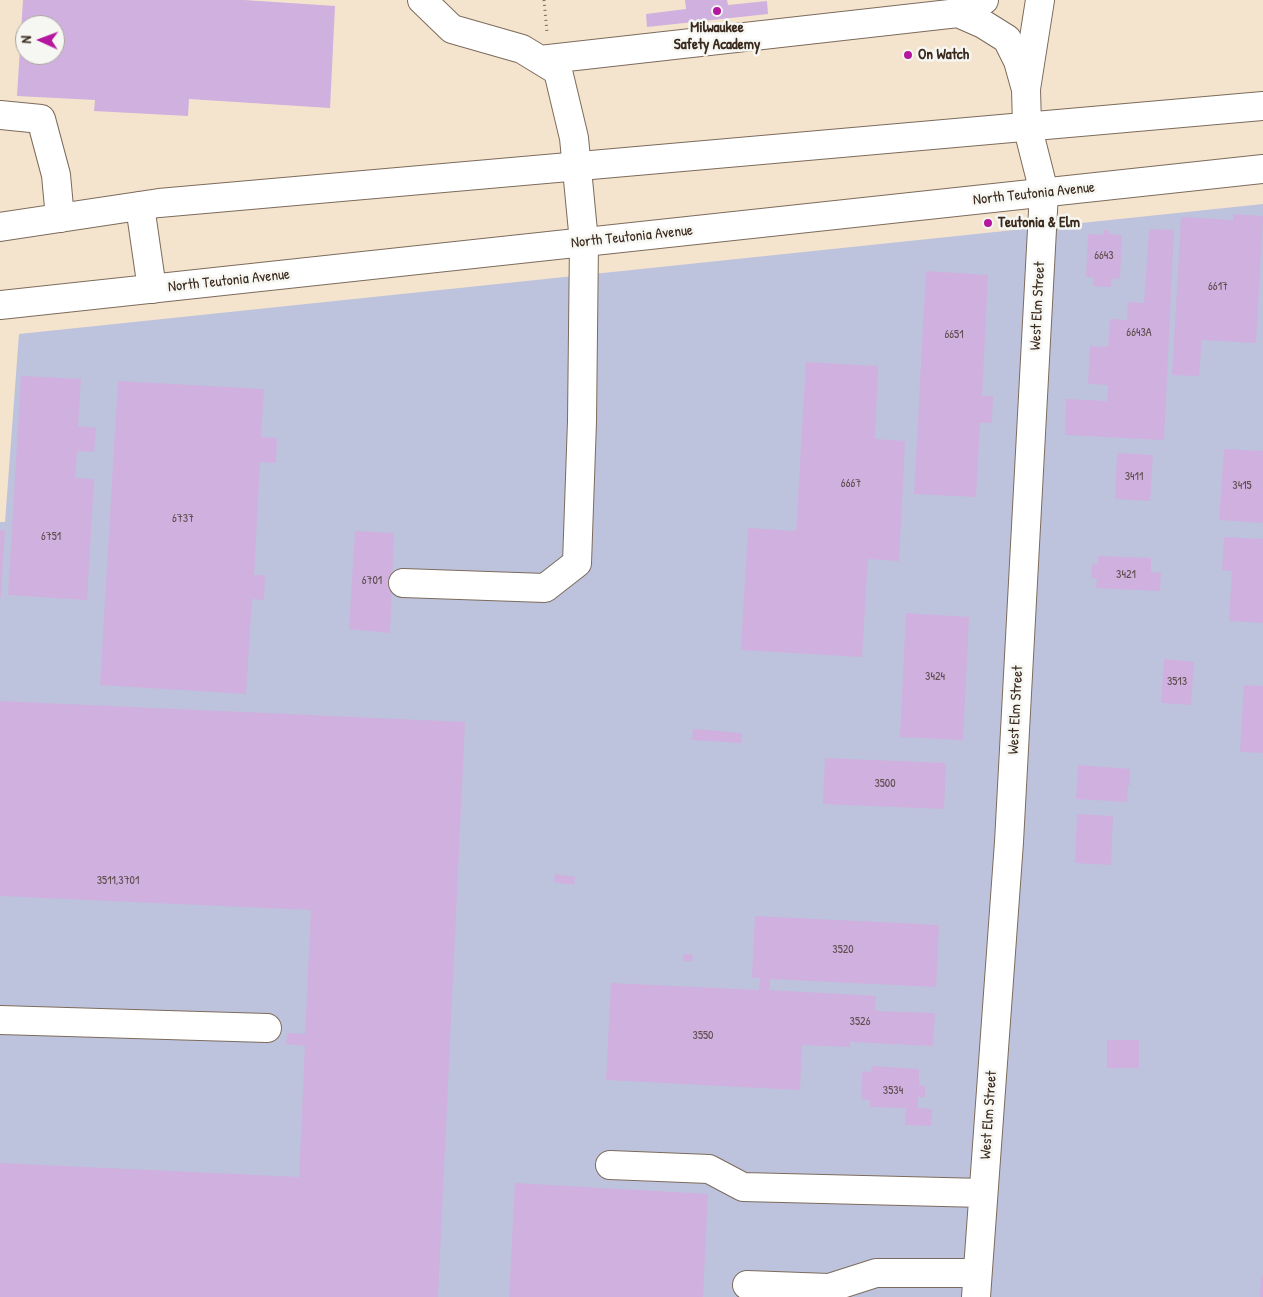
<!DOCTYPE html>
<html>
<head>
<meta charset="utf-8">
<style>
  body { margin:0 }
  #map { position:relative; width:1263px; height:1297px; overflow:hidden; background:#f4e4ce; font-family:"Patrick Hand",sans-serif }
  canvas { display:block }
  .north { position:absolute; left:15px; top:15px; width:50px; height:50px; box-sizing:border-box; background:#f6f6f2; border:1px solid #aba49d; border-radius:50%; rotate:272deg; font-size:14px; font-weight:700; line-height:20px; text-align:center; color:#3b2a1e }
  .north::after { content:''; display:block; margin:auto; width:18px; height:22px; background:#b5179e; clip-path:polygon(50% 0,100% 100%,50% 72%,0 100%) }
</style>
</head>
<body>
<div id="map">
<canvas width="1263" height="1297"></canvas>
<div class="north">N</div>
</div>
<script>
const g = document.querySelector('canvas').getContext('2d');
g.lineJoin = 'round';
function fillPath(path, color) { g.fillStyle = color; g.fill(path, 'evenodd'); }
const toPath = rows => new Path2D(rows.map(r => 'M' + r).join(''));
function trace(path, color, width, dash) { g.strokeStyle = color; g.lineWidth = width; g.lineCap = dash ? 'butt' : 'round'; g.setLineDash(dash || []); g.stroke(path); }
function drawText(font, color, halo, rows, align = 'center') {
  g.font = font + ' "Patrick Hand",sans-serif'; g.lineWidth = 5; g.setLineDash([]); g.textBaseline = 'middle'; g.strokeStyle = halo; g.fillStyle = color; for (const [text, x, y, turn = 0] of rows) {
    g.save(); g.translate(x, y); g.rotate((+turn || 0) * Math.PI / 180); g.textAlign = isNaN(turn) ? turn : align; if (halo) g.strokeText(text, 0, 0); g.fillText(text, 0, 0); g.restore();
  }
}
const industrial = toPath([
  [1263,204,1263,1297,0,1297,0,522,5,522,19,334]
]);
const building = toPath([
  [23,0,244,0,335,6,330,108,189,99,188,116,94,111,95,100,17,96],
  [25,25,55,25,55,55,25,55],
  [685,0,727,0,728,5,767,1,768,14,647,27,646,14,686,9],
  [1233,214,1263,216,1256,343,1202,340,1199,376,1172,375,1181,217,1233,220],
  [1149,229,1174,230,1164,440,1065,435,1066,399,1107,401,1108,385,1088,384,1090,346,1108,347,1110,319,1127,320,1128,302,1144,303],
  [1104,230,1109,231,1109,234,1122,235,1120,279,1111,278,1111,287,1093,286,1094,278,1086,277,1088,234,1103,235],
  [926,271,988,275,982,396,993,396,992,423,980,423,976,497,914,494],
  [806,362,878,366,875,439,905,441,899,561,868,559,862,657,741,650,748,528,796,531],
  [21,376,81,379,78,426,96,428,94,452,77,451,75,478,94,479,87,600,8,595],
  [118,381,264,389,261,437,277,438,276,463,260,462,254,575,265,575,264,600,252,599,246,694,100,685],
  [1224,449,1263,451,1263,523,1219,520],
  [1117,453,1153,455,1150,501,1115,499],
  [0,530,5,530,1,598,0,598],
  [355,531,394,533,390,633,349,629],
  [1224,537,1263,539,1263,623,1229,621,1232,571,1222,570],
  [1098,556,1151,558,1151,572,1161,573,1160,591,1096,588,1097,579,1091,578,1092,564,1098,565],
  [906,613,969,617,963,740,900,737],
  [1164,659,1194,662,1191,705,1161,703],
  [1244,685,1263,686,1263,753,1240,752],
  [0,701,465,722,438,1297,0,1297,0,1163,299,1177,305,1046,286,1044,287,1033,305,1034,311,910,0,896],
  [693,729,742,733,741,743,692,740],
  [825,758,946,763,944,809,823,804],
  [1078,765,1130,769,1130,786,1128,785,1127,802,1076,799],
  [1077,814,1113,816,1111,865,1075,863],
  [555,874,575,877,574,885,554,882],
  [755,916,939,925,936,987,770,979,769,990,876,996,875,1011,935,1013,933,1046,850,1042,850,1047,802,1045,800,1090,606,1080,611,983,759,990,760,978,752,978],
  [683,954,692,954,693,961,683,961],
  [1107,1040,1139,1040,1139,1068,1107,1068],
  [872,1066,919,1069,919,1086,925,1086,925,1097,918,1097,918,1108,932,1109,931,1126,905,1125,906,1108,870,1107,870,1100,861,1099,862,1071,871,1072],
  [515,1183,708,1194,703,1297,509,1297],
  [1261,1276,1263,1276,1263,1297,1260,1297]
]);
const path = toPath([
  [544,0,547,32]
]);
const minor = toPath([
  [958,13,983,24,1007,39,1018,61,1025,86],
  [540,60,958,13,984,0],
  [0,115,41,119,56,175,60,218],
  [140,206,152,289],
  [403,583,545,588,577,563,582,421,584,242,574,138,558,71,522,49,452,29,422,0],
  [0,1020,267,1028],
  [610,1165,709,1169,743,1187,983,1193],
  [747,1285,829,1288,876,1273,977,1273],
  [976,1297,1009,842,1044,192,1027,125,1026,89,1040,0]
]);
const major = toPath([
  [0,227,159,203,1263,106],
  [0,305,1263,169]
]);
const markers = [
  [717,11,5,"#b5179e"],
  [908,55,5,"#b5179e"],
  [988,223,5,"#b5179e"]
];
const numberNames = [
  ["6643",1104,256],
  ["6617",1218,287],
  ["6643A",1139,333],
  ["6651",954,335],
  ["3411",1134,477],
  ["6667",851,484],
  ["3415",1242,486],
  ["6737",183,519],
  ["6751",51,537],
  ["3421",1126,575],
  ["6701",372,581],
  ["3424",935,677],
  ["3513",1177,682],
  ["3500",885,784],
  ["3511,3701",118,881],
  ["3520",843,950],
  ["3526",860,1022],
  ["3550",703,1036],
  ["3534",893,1091]
];
const poiNames = [
  ["Milwaukee",717,28,"center"],
  ["Safety Academy",717,45,"center"],
  ["On Watch",918,55],
  ["Teutonia & Elm",998,223]
];
const streetNames = [
  ["North Teutonia Avenue",1034,194,-6],
  ["North Teutonia Avenue",632,237,-6],
  ["North Teutonia Avenue",229,281,-6],
  ["West Elm Street",1038,306,-87],
  ["West Elm Street",1016,710,-87],
  ["West Elm Street",989,1115,-86]
];
fillPath(industrial, '#bec3dd');
fillPath(building, '#cfb0de');
trace(minor, '#7c6b5c', 30);
trace(major, '#7c6b5c', 30);
trace(path, '#7c6b5c', 3, [1, 4]);
trace(minor, '#fff', 28);
trace(major, '#fff', 28);
for (const [x, y, r, color] of markers) { const dot = new Path2D(); dot.arc(x, y, r, 0, 2 * Math.PI); g.fillStyle = color; g.fill(dot); trace(dot, '#f6f6f2', 2); }
drawText('12px', '#604c4e', null, numberNames);
drawText('bold 15px', '#3b2a1e', '#f6f6f2', poiNames, 'left');
drawText('15px', '#3b2a1e', '#f6f6f2', streetNames);
</script>
</body>
</html>
